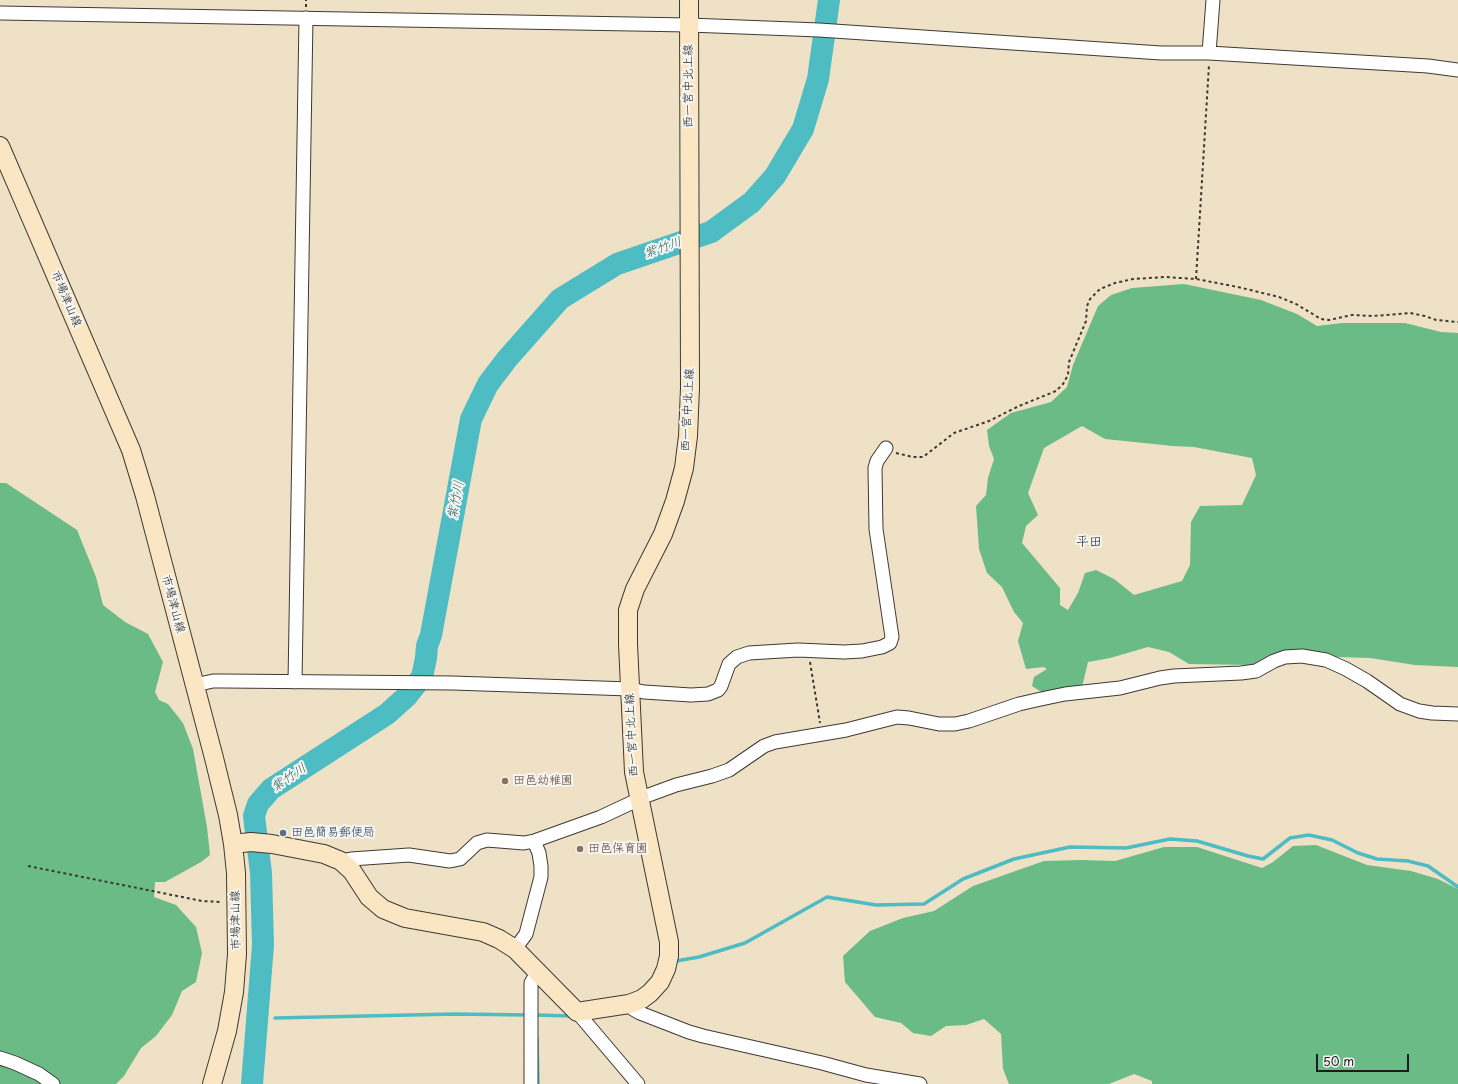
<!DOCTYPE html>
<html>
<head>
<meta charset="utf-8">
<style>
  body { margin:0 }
  #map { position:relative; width:1458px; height:1084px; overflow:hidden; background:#efe1c5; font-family:"Playpen Sans",sans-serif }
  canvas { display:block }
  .scale { position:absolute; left:1316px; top:1054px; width:93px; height:18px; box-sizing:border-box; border:2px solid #1c1c1c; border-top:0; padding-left:5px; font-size:12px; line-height:14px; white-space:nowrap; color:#1c1c1c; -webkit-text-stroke:3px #f6f6f2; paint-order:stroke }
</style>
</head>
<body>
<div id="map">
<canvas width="1458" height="1084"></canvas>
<div class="scale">50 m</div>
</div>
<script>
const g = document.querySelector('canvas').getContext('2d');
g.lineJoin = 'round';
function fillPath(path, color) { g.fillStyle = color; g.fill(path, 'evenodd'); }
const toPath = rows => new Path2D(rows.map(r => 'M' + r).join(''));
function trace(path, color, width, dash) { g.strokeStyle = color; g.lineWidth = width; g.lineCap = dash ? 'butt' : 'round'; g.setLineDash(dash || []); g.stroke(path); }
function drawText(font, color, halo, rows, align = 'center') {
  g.font = font + ' "Playpen Sans","Klee One",sans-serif'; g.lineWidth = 4; g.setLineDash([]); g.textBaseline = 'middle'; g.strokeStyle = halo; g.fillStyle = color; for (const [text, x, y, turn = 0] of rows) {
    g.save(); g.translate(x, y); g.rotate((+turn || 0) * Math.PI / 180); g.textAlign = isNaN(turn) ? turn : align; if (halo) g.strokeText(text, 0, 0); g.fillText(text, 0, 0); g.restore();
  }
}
const forest = toPath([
  [1184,284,1261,300,1297,314,1317,326,1342,323,1405,323,1441,332,1458,333,1458,667,1415,665,1370,658,1338,657,1300,651,1253,665,1189,664,1169,652,1148,647,1110,658,1088,662,1082,687,1043,693,1032,686,1034,677,1047,669,1043,667,1026,669,1018,641,1023,623,1014,612,1002,587,987,573,979,549,976,506,986,495,988,478,994,459,989,446,987,430,1011,413,1051,402,1067,387,1073,365,1098,306,1111,295,1132,288],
  [1082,426,1105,439,1173,446,1194,447,1252,458,1256,475,1242,505,1200,506,1191,522,1190,565,1182,581,1134,595,1114,579,1096,570,1085,573,1078,593,1068,610,1060,605,1060,588,1022,543,1026,526,1038,515,1028,493,1044,448],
  [0,483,6,483,77,530,96,577,103,605,125,622,148,634,163,662,155,692,159,700,168,704,183,723,193,749,207,827,210,855,201,862,165,882,155,882,154,897,176,905,196,927,202,953,196,982,182,991,172,1015,156,1036,141,1048,124,1076,116,1084,0,1084],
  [1316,845,1367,865,1411,871,1438,879,1458,889,1458,1084,1152,1084,1152,1081,1134,1074,1109,1084,1009,1084,1003,1069,1001,1034,984,1019,966,1025,946,1026,931,1036,913,1033,901,1023,875,1017,845,982,843,956,870,931,903,918,934,911,973,886,1044,861,1081,860,1115,861,1164,847,1197,847,1262,868,1273,862,1293,846]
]);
const stream = toPath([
  [676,961,699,957,745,943,827,897,876,905,924,904,963,879,1014,859,1070,847,1126,848,1170,839,1197,841,1248,856,1263,859,1290,838,1309,835,1332,840,1358,853,1377,859,1408,861,1428,866,1458,887],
  [535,1015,572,1016],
  [275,1018,455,1014,528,1015],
  [537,1038,538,1084]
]);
const river = toPath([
  [252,1084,263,945,261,873,254,816,258,804,271,789,387,714,407,696,422,677,426,658,427,646,431,635,471,419,488,384,507,359,560,299,617,264,711,232,752,202,775,176,803,129,818,79,829,0]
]);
const path = toPath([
  [306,7,306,0],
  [1196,279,1209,65],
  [896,453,913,457,923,457,954,433,989,421,1019,406,1056,391,1063,384,1068,375,1069,362,1086,321,1087,306,1090,299,1100,289,1115,283,1133,279,1165,277,1196,279,1238,287,1279,297,1296,304,1321,319,1329,320,1352,315,1373,316,1410,313,1425,316,1436,320,1458,322],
  [810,662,820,723],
  [28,866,202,901,221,902]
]);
const minor = toPath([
  [0,13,689,25,819,30,1161,53,1209,53,1276,57,1428,66,1458,70],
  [1209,53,1213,0],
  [295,682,306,18],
  [195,685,213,681,223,681,453,683,630,689,644,692,691,695,708,694,718,690,721,686,729,664,737,657,749,653,798,650,844,652,862,651,882,647,890,643,892,637,876,529,875,468,877,461,886,448],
  [341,861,351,859,409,855,450,861,460,859,477,843,487,840,524,843,534,841,601,817,646,796,676,785,712,776,729,770,764,746,775,742,846,730,897,717,909,718,939,724,955,724,969,721,1019,704,1041,699,1065,694,1120,688,1160,678,1174,676,1241,673,1256,671,1274,661,1285,657,1302,656,1326,660,1346,669,1367,681,1400,704,1419,711,1432,713,1458,714],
  [515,949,526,934,541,877,541,866,539,853,534,841],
  [629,1004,633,1009,640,1013,689,1032,703,1036,822,1063,866,1075,920,1084],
  [577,1012,638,1084],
  [0,1058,15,1063,39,1074,53,1084],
  [531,1084,531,983,537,972]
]);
const secondary = toPath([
  [0,146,131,450,145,496,214,758,228,815,233,844,236,873,237,954,234,992,227,1031,212,1084],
  [233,844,251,842,272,844,324,854,341,861,352,871,369,897,383,909,405,918,483,932,499,939,515,949,577,1012,629,1004,642,999,650,993,660,982,666,969,669,956,669,942,634,772,628,644,628,610,635,589,663,534,675,501,684,468,688,436,690,388,689,0]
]);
const markers = [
  [505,781,4,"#8d6e63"],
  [283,833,4,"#5c6f8a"],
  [580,849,4,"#8d6e63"]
];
const streetNames = [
  ["西一宮中北上線",689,86,-90],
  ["市場津山線",66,299,67],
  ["西一宮中北上線",688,410,-87],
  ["市場津山線",173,604,75],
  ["西一宮中北上線",632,735,-93],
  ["市場津山線",236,920,-91]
];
const educationNames = [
  ["田邑幼稚園",513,781],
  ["田邑保育園",588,849]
];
const serviceNames = [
  ["田邑簡易郵便局",291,833]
];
const waterNames = [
  ["紫竹川",663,248,-19],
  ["紫竹川",456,500,-79],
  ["紫竹川",289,778,-34]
];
const neighbourhoodNames = [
  ["平田",1089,542]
];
fillPath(forest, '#6abb86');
trace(stream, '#4dbcc3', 3.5);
trace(river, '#4dbcc3', 22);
trace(minor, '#3c3a35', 15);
trace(secondary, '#3c3a35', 20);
trace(path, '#3c3a35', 2, [3, 3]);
trace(minor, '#fff', 13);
trace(secondary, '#fbe6c3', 18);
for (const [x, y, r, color] of markers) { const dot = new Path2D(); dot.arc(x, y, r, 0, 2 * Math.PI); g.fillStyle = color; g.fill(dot); trace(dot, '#f6f6f2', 1.5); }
drawText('12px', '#1c1c1c', '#f6f6f2', streetNames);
drawText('bold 12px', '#785e54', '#f6f6f2', educationNames, 'left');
drawText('bold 12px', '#4e5e75', '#f6f6f2', serviceNames, 'left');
drawText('italic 13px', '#305c5f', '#f6f6f2', waterNames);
drawText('13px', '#1c1c1c', '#f6f6f2', neighbourhoodNames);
</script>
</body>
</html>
